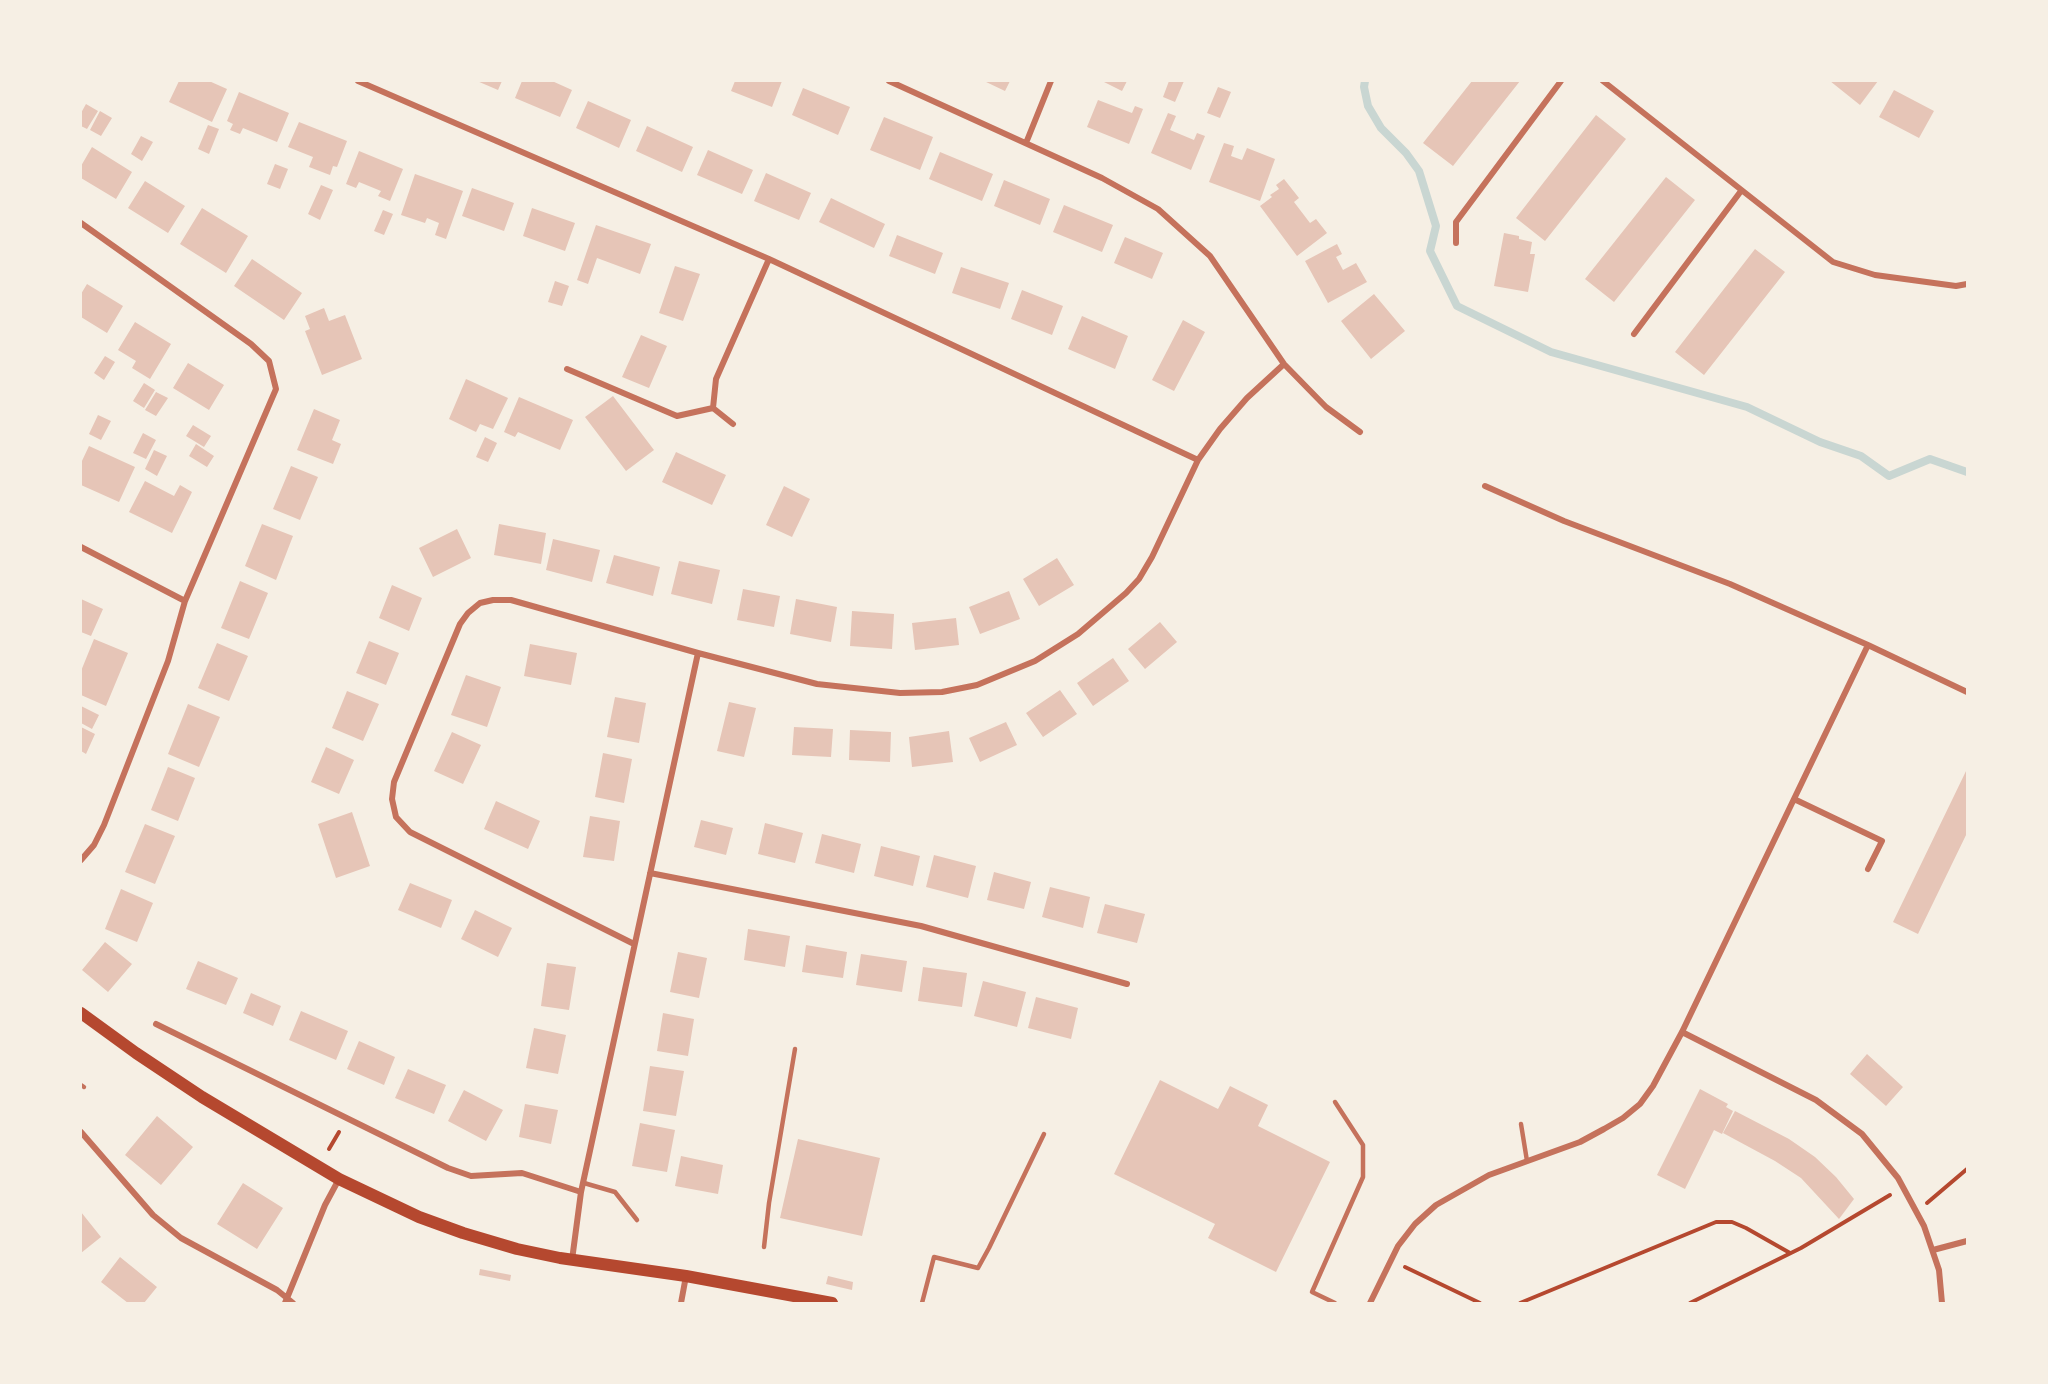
<!DOCTYPE html>
<html>
<head>
<meta charset="utf-8">
<style>
  body { margin:0 }
  #map { position:relative; width:2048px; height:1384px; overflow:hidden; background:#f6efe4; font-family:"Roboto Condensed",sans-serif }
  canvas { display:block }
  .frame { position:absolute; inset:0; border:82px solid #f6efe4; pointer-events:none }
</style>
</head>
<body>
<div id="map">
<canvas width="2048" height="1384"></canvas>
<div class="frame"></div>
</div>
<script>
const g = document.querySelector('canvas').getContext('2d');
g.lineJoin = 'round';
const toPath = rows => new Path2D(rows.map(r => 'M' + r).join(''));
function trace(path, color, width, dash) { g.strokeStyle = color; g.lineWidth = width; g.lineCap = dash ? 'butt' : 'round'; g.setLineDash(dash || []); g.stroke(path); }
function fillPath(path, color) { g.fillStyle = color; g.fill(path, 'evenodd'); }
const stream = toPath([
  [1365,81,1364,87,1368,106,1381,128,1406,153,1419,171,1436,226,1430,251,1457,306,1551,352,1747,407,1820,442,1861,456,1889,476,1930,459,1967,472]
]);
const building = toPath([
  [179,81,209,81,227,89,212,122,169,102],
  [477,81,502,81,498,90],
  [522,81,552,81,572,90,560,117,515,98],
  [735,81,782,81,772,107,731,91],
  [984,81,1010,81,1005,91],
  [1102,81,1127,81,1122,91],
  [1169,81,1184,81,1175,102,1163,97],
  [1472,81,1520,81,1453,166,1423,143],
  [1830,81,1878,81,1860,105],
  [1218,87,1231,92,1220,118,1207,113],
  [803,88,850,107,838,135,792,115],
  [1894,90,1934,111,1919,138,1879,117],
  [239,92,289,113,277,142,243,128,240,134,230,130,233,124,227,121],
  [1098,100,1132,113,1135,106,1143,109,1129,144,1087,127],
  [588,101,631,120,619,148,576,128],
  [86,104,98,111,87,129,81,126,81,113],
  [100,111,112,118,101,136,90,130],
  [1168,113,1176,116,1170,130,1194,140,1197,133,1205,136,1191,170,1151,153],
  [1596,115,1626,139,1545,241,1516,218],
  [884,117,933,137,920,170,870,150],
  [299,122,347,141,337,167,333,166,330,175,309,167,313,157,288,147],
  [208,125,219,129,209,154,198,149],
  [647,126,693,147,682,172,636,151],
  [141,136,153,142,142,161,131,154],
  [1224,143,1234,146,1231,156,1242,160,1247,148,1275,159,1260,201,1209,182],
  [92,147,132,172,116,199,81,178,81,166],
  [708,150,753,170,742,194,697,175],
  [359,151,403,169,390,201,378,196,381,191,359,182,356,188,346,184],
  [940,152,993,174,982,201,929,179],
  [275,164,288,169,280,189,267,184],
  [766,173,811,193,799,220,754,201],
  [415,174,463,191,446,239,435,235,439,223,427,218,425,223,401,215],
  [1666,177,1695,200,1614,302,1585,279],
  [1284,179,1299,198,1294,202,1310,223,1316,219,1327,233,1297,256,1260,206,1272,197,1270,195,1279,189,1276,185],
  [1004,180,1050,199,1040,225,994,206],
  [145,181,185,206,168,233,128,208],
  [321,185,333,190,320,220,308,214],
  [472,188,514,203,504,231,462,216],
  [831,198,885,224,874,248,819,222],
  [1064,205,1113,225,1102,252,1053,232],
  [202,208,248,236,226,273,180,244],
  [532,208,575,223,565,251,523,236],
  [383,210,393,214,384,235,374,231],
  [596,225,651,244,640,274,597,258,588,284,577,280],
  [1504,233,1519,236,1519,239,1532,242,1530,254,1535,254,1528,292,1494,286],
  [897,235,943,253,935,274,889,256],
  [1125,237,1163,253,1152,279,1114,263],
  [1337,244,1342,254,1336,257,1343,270,1356,263,1367,282,1328,303,1305,261],
  [1755,249,1785,272,1704,375,1675,352],
  [252,259,302,293,284,320,234,286],
  [675,266,700,274,683,321,659,313],
  [961,267,1009,283,1000,309,952,293],
  [555,281,569,286,562,306,548,302],
  [87,284,123,306,107,333,81,317,81,294],
  [1022,290,1063,306,1052,335,1011,319],
  [1374,294,1405,331,1371,359,1341,321],
  [324,308,329,321,345,315,362,359,322,375,305,331,310,329,305,316],
  [1082,316,1128,336,1115,369,1068,349],
  [1183,320,1205,332,1174,391,1152,380],
  [135,322,171,344,150,379,132,368,136,361,118,350],
  [641,335,667,346,649,388,622,377],
  [105,356,115,362,104,380,94,373],
  [188,363,224,385,209,410,173,388],
  [466,379,508,398,493,429,480,424,476,432,449,419],
  [144,383,155,390,144,408,133,401],
  [156,392,168,398,156,416,145,410],
  [613,396,654,450,626,471,585,417],
  [519,397,573,420,560,450,518,432,515,437,504,432],
  [314,409,340,420,332,440,341,444,333,464,297,450],
  [98,415,111,421,101,440,89,434],
  [193,425,211,436,204,447,186,436],
  [143,433,156,440,146,459,133,453],
  [485,437,497,443,488,462,476,457],
  [196,444,214,456,207,467,189,456],
  [89,446,135,467,119,502,81,485,81,463],
  [154,450,167,456,157,476,145,469],
  [676,452,726,475,712,505,662,482],
  [291,466,318,477,300,520,273,509],
  [145,481,174,496,180,485,192,492,172,533,129,512],
  [784,486,810,499,792,537,766,525],
  [262,524,293,536,276,580,245,566],
  [499,524,546,533,541,564,494,555],
  [457,529,471,558,433,577,419,548],
  [553,539,600,550,592,582,546,570],
  [614,555,660,567,653,596,606,583],
  [1057,558,1074,585,1039,606,1023,579],
  [679,561,720,570,712,604,671,594],
  [240,581,268,593,249,639,221,628],
  [392,585,422,598,409,631,379,618],
  [743,589,780,596,774,627,737,620],
  [1009,591,1020,619,980,634,969,607],
  [81,599,103,609,91,636,81,632],
  [796,599,837,607,831,642,790,634],
  [852,611,894,614,892,649,850,646],
  [956,618,959,645,915,650,912,623],
  [1160,622,1177,642,1145,669,1128,649],
  [94,639,128,653,106,706,81,695,81,671],
  [369,641,399,653,386,685,356,673],
  [217,643,248,656,229,701,198,688],
  [530,644,577,653,571,685,524,676],
  [1113,658,1129,681,1093,706,1077,683],
  [466,675,501,687,487,727,451,715],
  [1060,690,1077,714,1043,737,1026,713],
  [347,691,379,704,363,741,332,728],
  [615,697,646,703,639,743,607,737],
  [729,702,756,708,744,757,717,751],
  [188,704,220,717,199,767,168,754],
  [81,706,99,715,92,729,81,723],
  [1006,722,1017,745,980,762,969,738],
  [81,727,95,734,86,754,81,751],
  [794,727,833,729,831,757,792,755],
  [850,730,891,732,890,762,849,760],
  [949,731,953,762,912,767,909,737],
  [452,732,481,745,463,784,434,771],
  [326,747,354,760,339,794,311,782],
  [603,753,632,759,624,803,595,797],
  [168,767,195,778,178,821,151,810],
  [1967,769,1967,833,1918,934,1893,922],
  [496,801,540,821,528,849,484,829],
  [352,812,370,866,336,878,318,824],
  [590,816,620,821,614,861,583,857],
  [701,820,733,828,726,855,694,847],
  [765,823,803,833,795,863,758,854],
  [145,824,175,836,155,884,125,872],
  [822,834,861,844,854,873,815,863],
  [881,846,920,856,913,886,874,876],
  [934,855,976,866,968,898,926,887],
  [994,872,1031,882,1024,909,987,900],
  [410,883,452,900,441,928,398,910],
  [1050,887,1090,897,1083,928,1042,917],
  [121,889,153,903,137,942,105,929],
  [1105,904,1145,914,1137,943,1097,933],
  [475,910,512,928,498,957,461,939],
  [748,929,790,936,785,967,744,960],
  [105,942,132,964,108,992,82,970],
  [806,945,847,952,843,978,802,972],
  [678,952,707,958,699,998,670,992],
  [861,954,907,961,902,992,856,985],
  [198,961,238,978,226,1005,186,989],
  [547,963,576,967,569,1010,541,1006],
  [923,967,967,973,962,1007,918,1001],
  [983,981,1026,992,1017,1027,974,1016],
  [251,993,281,1006,273,1026,243,1013],
  [1036,997,1078,1008,1071,1039,1028,1028],
  [301,1011,348,1031,336,1060,289,1040],
  [663,1013,694,1019,688,1056,657,1051],
  [534,1028,566,1035,558,1074,526,1068],
  [359,1041,395,1057,384,1085,347,1069],
  [1867,1054,1903,1087,1886,1106,1850,1074],
  [650,1066,684,1071,676,1116,643,1111],
  [408,1069,446,1085,434,1114,395,1098],
  [1160,1080,1218,1109,1230,1086,1268,1105,1258,1126,1330,1162,1276,1272,1208,1238,1215,1224,1114,1174],
  [1700,1089,1728,1104,1726,1107,1733,1111,1722,1134,1714,1130,1685,1189,1657,1175],
  [464,1090,503,1110,486,1141,448,1121],
  [525,1104,558,1110,551,1144,519,1137],
  [1735,1111,1789,1139,1815,1157,1836,1177,1854,1199,1839,1219,1801,1178,1775,1161,1723,1133],
  [157,1116,193,1147,161,1185,125,1155],
  [640,1123,675,1130,667,1172,632,1166],
  [798,1139,880,1158,862,1236,780,1218],
  [681,1156,723,1165,718,1194,675,1186],
  [243,1183,283,1208,257,1249,217,1224],
  [81,1212,101,1237,81,1253],
  [120,1257,157,1287,144,1303,128,1303,101,1282],
  [480,1269,511,1275,510,1281,479,1275],
  [828,1276,853,1282,852,1290,826,1284]
]);
const path = toPath([
  [329,1149,339,1132],
  [1927,1203,1967,1169],
  [1405,1267,1480,1303],
  [1520,1303,1716,1222,1732,1222,1746,1228,1790,1253],
  [1690,1303,1801,1248,1890,1195]
]);
const service = toPath([
  [81,1085,84,1087],
  [1335,1102,1363,1145,1363,1177,1312,1292,1335,1303],
  [1521,1124,1527,1161],
  [584,1183,615,1192,637,1220],
  [764,1247,769,1203,795,1049],
  [922,1303,934,1257,978,1268,989,1248,1044,1134]
]);
const minor = toPath([
  [358,81,769,259,1198,460],
  [889,81,1102,178,1158,209,1210,256,1284,364,1326,407,1360,432],
  [1603,81,1833,262,1875,275,1956,286,1967,284],
  [1026,143,1051,81],
  [81,223,251,344,269,361,276,389,185,601,168,661,104,825,94,845,81,860],
  [1456,243,1456,222,1561,81],
  [1634,334,1741,191],
  [567,369,677,416,713,408],
  [733,424,713,408,716,379,769,259],
  [1485,486,1564,521,1730,584,1868,645,1967,692],
  [81,547,185,601],
  [1794,799,1882,841,1868,869],
  [650,873,921,926,1127,984],
  [634,944,410,832,396,817,392,799,394,782,460,624,468,613,480,603,493,600,511,600,698,653,817,684,900,693,942,692,977,685,1035,661,1078,634,1126,593,1139,579,1152,557,1198,460,1220,429,1247,398,1284,364],
  [156,1024,448,1168,471,1176,522,1173,581,1192],
  [1682,1032,1816,1100,1862,1134,1898,1178,1924,1226,1939,1270,1942,1303],
  [81,1132,153,1215,181,1238,277,1290,293,1303],
  [1933,1250,1967,1241],
  [572,1260,581,1192,698,653],
  [285,1303,325,1205,339,1179],
  [681,1303,686,1276],
  [1370,1303,1398,1246,1415,1224,1436,1205,1489,1175,1580,1142,1604,1129,1623,1118,1640,1104,1653,1086,1682,1032,1868,645]
]);
const secondary = toPath([
  [81,1013,136,1053,202,1097,339,1179,419,1217,463,1233,517,1249,560,1258,686,1276,832,1303]
]);
trace(stream, '#c9d6d2', 8);
fillPath(building, '#e6c5b7');
trace(path, '#b5482f', 4);
trace(service, '#c5725c', 4.5);
trace(minor, '#c5725c', 6);
trace(secondary, '#b5482f', 12);
</script>
</body>
</html>
